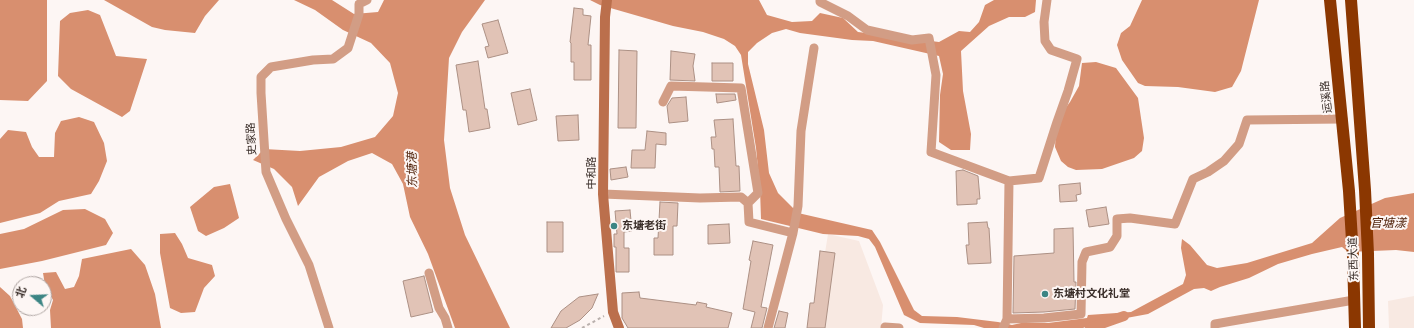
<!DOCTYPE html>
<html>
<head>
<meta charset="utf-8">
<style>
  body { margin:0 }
  #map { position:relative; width:1414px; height:328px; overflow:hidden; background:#fdf6f4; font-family:Signika,"Noto Sans SC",sans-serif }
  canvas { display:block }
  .north { position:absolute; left:12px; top:276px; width:40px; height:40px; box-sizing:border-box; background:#fdf6f4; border:1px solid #afa6a3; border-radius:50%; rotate:289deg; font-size:11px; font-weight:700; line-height:16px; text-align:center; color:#3a2e29 }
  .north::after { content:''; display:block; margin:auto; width:14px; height:18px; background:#3c8584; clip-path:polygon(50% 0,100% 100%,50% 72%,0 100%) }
</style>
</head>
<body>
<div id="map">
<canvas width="1414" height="328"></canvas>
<div class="north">北</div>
</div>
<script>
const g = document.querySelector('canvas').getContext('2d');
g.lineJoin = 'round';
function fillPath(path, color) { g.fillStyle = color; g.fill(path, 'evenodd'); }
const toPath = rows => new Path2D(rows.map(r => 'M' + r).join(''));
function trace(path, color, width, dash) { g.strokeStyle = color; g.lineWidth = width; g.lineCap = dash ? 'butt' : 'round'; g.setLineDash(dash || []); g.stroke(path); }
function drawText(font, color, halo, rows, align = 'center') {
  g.font = font + ' Signika,"Noto Sans SC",sans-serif'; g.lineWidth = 4; g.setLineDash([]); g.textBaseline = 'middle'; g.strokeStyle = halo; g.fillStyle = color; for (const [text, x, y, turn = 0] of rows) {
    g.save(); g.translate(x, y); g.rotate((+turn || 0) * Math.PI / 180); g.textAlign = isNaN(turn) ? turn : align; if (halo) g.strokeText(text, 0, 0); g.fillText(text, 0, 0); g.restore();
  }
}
const built = toPath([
  [828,234,859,241,883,305,881,328,813,328],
  [1414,296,1414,328,1389,328,1388,301]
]);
const water = toPath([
  [0,0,47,0,47,81,28,101,0,100],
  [104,0,219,0,205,16,195,33,165,30,152,27],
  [294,0,332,0,354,14,378,12,384,0,485,0,462,32,449,58,444,140,450,188,465,235,510,328,455,328,428,254,410,217,403,184,392,164,372,153,348,161,319,177,298,206,292,187,274,169,253,160,264,149,300,151,341,147,375,137,393,116,398,93,390,63,371,43,343,30,315,10],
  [590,0,759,0,767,15,792,22,812,21,820,13,843,18,858,32,939,42,959,31,970,32,979,22,985,5,994,0,1036,0,1035,12,1025,17,1009,17,989,26,961,51,963,91,971,134,970,150,951,150,939,142,940,95,943,74,939,56,873,41,852,40,800,33,786,29,772,33,757,43,748,52,748,64,764,130,769,173,778,193,798,213,872,230,880,242,914,310,922,316,957,317,998,322,1012,325,1021,323,1048,323,1087,318,1088,315,1131,312,1183,284,1186,275,1181,248,1182,239,1190,245,1207,265,1217,268,1247,263,1312,243,1340,218,1385,198,1414,193,1414,252,1396,250,1348,252,1342,247,1312,254,1278,264,1249,278,1220,287,1211,291,1204,288,1194,289,1148,314,1094,324,1083,328,984,328,974,325,920,323,904,315,875,247,869,239,858,236,823,234,761,219,760,189,756,148,741,55,735,46,724,39,703,32,673,26,600,5],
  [1142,0,1259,0,1241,71,1232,87,1215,92,1178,87,1145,86,1138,83,1122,60,1117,45,1121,33,1130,26],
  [88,10,100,15,116,56,147,59,130,111,122,117,71,89,58,76,60,21,70,13],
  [1096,62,1116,68,1138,98,1144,138,1142,151,1134,158,1102,169,1076,170,1068,167,1061,161,1055,147,1056,130,1061,114,1070,102,1079,86,1082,63],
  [79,117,94,122,104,143,107,161,99,181,91,194,59,201,40,213,0,223,0,139,8,130,26,132,32,147,39,157,54,157,55,133,61,121],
  [230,184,239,218,224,228,206,236,198,231,190,207,214,187],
  [85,209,105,219,113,233,106,245,42,261,0,269,0,234,24,229,63,210],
  [175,233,182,244,188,258,212,265,215,276,204,288,195,312,181,313,170,308,160,253,160,234],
  [131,249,145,265,155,294,161,328,51,328,50,310,53,300,45,285,43,273,56,272,65,289,74,287,79,276,82,259],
  [0,287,10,296,22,319,23,328,0,328]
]);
const canal = toPath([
  [1090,328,1124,316]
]);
const building = toPath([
  [574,8,583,9,583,15,591,16,588,45,591,45,591,80,574,80,574,62,571,62,571,43,570,42,574,8],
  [498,20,508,53,488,58,485,47,489,46,482,24,498,20],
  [619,50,637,51,636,128,618,128,619,50],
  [671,51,695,54,693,66,695,81,670,80,671,51],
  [478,61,485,109,487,109,490,128,469,132,466,110,463,110,456,65,478,61],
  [712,63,733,63,733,81,712,81,712,63],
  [530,89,537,120,518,125,511,93,530,89],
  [716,94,735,94,736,100,717,103,716,94],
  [686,97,688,121,669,123,667,106,672,98,686,97],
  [578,115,579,140,558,141,556,116,578,115],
  [733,119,736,166,739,166,740,191,720,192,719,167,715,167,714,149,712,149,711,137,716,137,714,120,733,119],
  [647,131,666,133,666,145,656,144,655,168,631,168,632,150,645,150,647,131],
  [626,167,628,177,611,180,610,169,626,167],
  [963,170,978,176,980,199,977,199,977,204,957,205,956,171,963,170],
  [1080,183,1081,194,1076,195,1077,201,1060,202,1059,185,1080,183],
  [660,202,678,203,677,226,673,226,673,255,654,255,654,238,658,238,660,202],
  [1106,207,1109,224,1089,227,1086,210,1106,207],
  [630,210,632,231,624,232,624,248,629,248,629,272,616,272,616,247,614,247,614,234,617,234,615,211,630,210],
  [547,222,563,222,563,252,547,252,547,222],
  [987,222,988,228,989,228,991,263,968,264,966,245,969,245,968,223,987,222],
  [729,224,730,243,708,244,708,225,729,224],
  [1073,228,1074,282,1076,282,1075,309,1044,312,1013,313,1014,256,1054,253,1054,229,1073,228],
  [753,241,773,245,761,307,767,308,762,328,751,328,755,312,743,309,751,261,749,260,753,241],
  [820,251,835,253,825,328,807,328,810,303,814,303,820,251],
  [424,276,433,312,411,317,403,281,424,276],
  [639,292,640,298,696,305,697,302,707,304,706,307,732,313,728,328,628,328,622,318,622,293,639,292],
  [598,294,592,308,580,320,566,328,551,328,561,311,579,297,598,294],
  [779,311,788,313,785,328,774,328,779,311]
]);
const path = toPath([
  [582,328,604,316]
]);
const street = toPath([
  [820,0,820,2,848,16,867,30,912,40,929,38,936,75,931,152,1009,181,1007,319,1003,328],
  [663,102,671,86,741,88,758,193,748,203,749,222,793,233],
  [1009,181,1039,178,1057,122,1068,91,1077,59,1051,50,1045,41,1044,22,1047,0],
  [603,194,700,198,741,197,748,203],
  [429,273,439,308,445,318,448,328],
  [1007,319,1044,318,1081,314,1082,262,1086,252,1110,247,1117,236,1117,219,1130,218,1175,224,1193,179,1208,172,1224,161,1239,144,1247,120,1343,119],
  [329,328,309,265,286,219,266,172,261,93,261,77,271,67,313,60,333,59,348,48,359,14,359,4,367,0],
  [768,328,793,233,798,206,801,131,814,48],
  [885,328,885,327,899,328],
  [1215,328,1215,324,1354,300]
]);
const secondary = toPath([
  [607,0,605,17,603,194,613,312,619,328]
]);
const highway = toPath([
  [1330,0,1349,191,1353,257,1355,328],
  [1351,0,1365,190,1368,254,1369,328]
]);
const markers = [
  [614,226,4,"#3c8584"],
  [1045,294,4,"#3c8584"]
];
const streetNames = [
  ["运溪路",1327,97,-96],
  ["史家路",252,139,-93],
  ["中和路",592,173,-90],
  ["东西大道",1354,259,-92]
];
const poiNames = [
  ["东塘老街",622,226],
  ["东塘村文化礼堂",1053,294]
];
const waterNames = [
  ["东塘港",413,170,-91],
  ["官塘漾",1388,224]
];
fillPath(built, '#f8e9e2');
fillPath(water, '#d88f6f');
trace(canal, '#d88f6f', 10);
fillPath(building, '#e1c3b6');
trace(building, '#ac9084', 1);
trace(path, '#b9b0ad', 2, [3, 3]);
trace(street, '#d29d85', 9);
trace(secondary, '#bb6f4c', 10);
trace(highway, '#8b3701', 12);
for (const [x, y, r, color] of markers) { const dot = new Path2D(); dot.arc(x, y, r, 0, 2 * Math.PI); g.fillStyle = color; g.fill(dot); trace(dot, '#fdf6f4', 1.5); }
drawText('11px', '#3a2e29', '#fdf6f4', streetNames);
drawText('bold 11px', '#3a2e29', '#fdf6f4', poiNames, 'left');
drawText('italic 12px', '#52240c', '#fdf6f4', waterNames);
</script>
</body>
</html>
